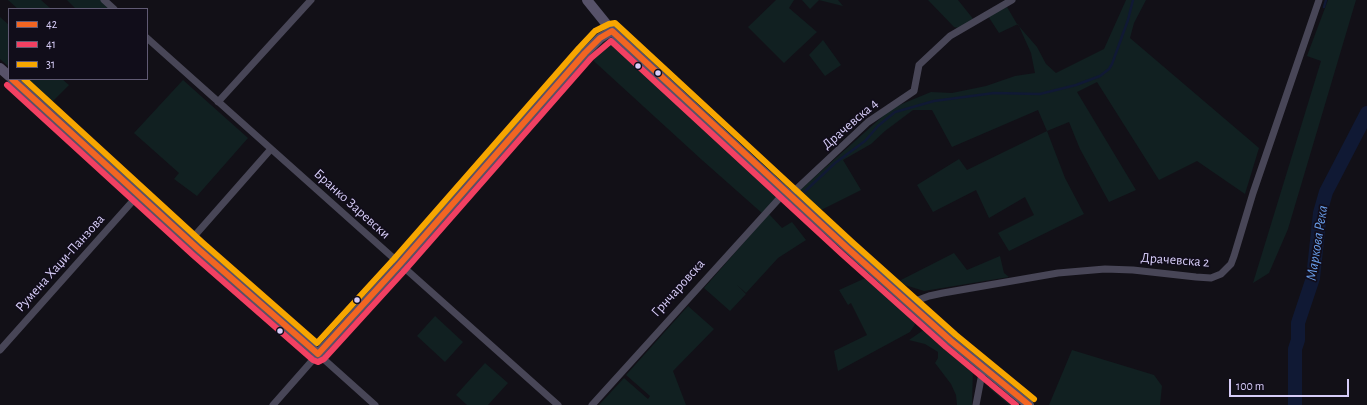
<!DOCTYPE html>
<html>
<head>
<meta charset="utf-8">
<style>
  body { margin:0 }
  #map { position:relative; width:1367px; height:405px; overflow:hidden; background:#121017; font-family:"Alegreya Sans",sans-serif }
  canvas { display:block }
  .legend { position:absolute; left:8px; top:8px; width:140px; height:72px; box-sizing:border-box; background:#110d1a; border:1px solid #605a73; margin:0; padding:5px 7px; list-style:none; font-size:12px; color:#d7cdf8 }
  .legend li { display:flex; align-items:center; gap:8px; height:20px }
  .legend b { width:20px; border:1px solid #605a73 }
  .scale { position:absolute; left:1229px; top:379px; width:120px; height:18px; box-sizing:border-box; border:2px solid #d7cdf8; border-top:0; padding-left:5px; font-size:12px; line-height:14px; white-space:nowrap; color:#d7cdf8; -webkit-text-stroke:3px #110d1a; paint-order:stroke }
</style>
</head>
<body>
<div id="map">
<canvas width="1367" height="405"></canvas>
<ul class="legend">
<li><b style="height:5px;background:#f26522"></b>42</li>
<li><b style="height:5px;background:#f24062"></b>41</li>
<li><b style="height:5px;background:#f7a600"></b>31</li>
</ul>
<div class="scale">100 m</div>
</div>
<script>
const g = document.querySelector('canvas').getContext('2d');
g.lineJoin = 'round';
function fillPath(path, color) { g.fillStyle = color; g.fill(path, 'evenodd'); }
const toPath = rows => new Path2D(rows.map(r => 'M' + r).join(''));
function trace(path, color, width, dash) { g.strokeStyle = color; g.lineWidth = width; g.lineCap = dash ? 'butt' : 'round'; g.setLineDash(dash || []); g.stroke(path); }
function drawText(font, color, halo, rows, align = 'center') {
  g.font = font + ' "Alegreya Sans",sans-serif'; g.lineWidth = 3.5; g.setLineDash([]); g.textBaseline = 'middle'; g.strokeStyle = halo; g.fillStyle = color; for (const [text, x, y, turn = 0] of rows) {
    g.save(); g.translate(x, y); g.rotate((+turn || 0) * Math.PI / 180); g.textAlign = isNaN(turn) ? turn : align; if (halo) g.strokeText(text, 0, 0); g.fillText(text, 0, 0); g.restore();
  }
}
const green = toPath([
  [8,0,41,0,50,8,18,9],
  [67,0,104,0,112,9,76,9],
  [776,0,794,0,789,8,817,32,784,63,748,27],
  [802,0,838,0,843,6,819,0,810,9],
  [928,0,958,0,974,20,958,28,954,27],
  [1126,0,1146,0,1134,23,1130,38,1259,148,1245,194,1197,161,1159,180,1097,82,1077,92,1136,190,1109,202,1080,149,1069,122,1047,131,1065,178,1084,214,1009,251,998,233,1034,215,1025,197,989,218,976,190,933,212,917,185,959,159,967,170,1047,131,1038,110,952,147,932,110,913,110,885,131,871,144,843,160,861,190,821,210,800,195,800,190,892,108,931,92,952,93,986,86,1015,76,1035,73,1031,53,1018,24,999,33,988,16,1007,7,1017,24,1037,47,1046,64,1056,73,1104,49],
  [1328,0,1356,0,1288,229,1269,273,1253,283,1321,61,1307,56],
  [0,17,9,25,9,67,0,59],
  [612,31,786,191,763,214,702,160,585,53],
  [823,40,841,65,825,76,809,55],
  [22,79,62,79,69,85,50,104],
  [183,80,248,138,197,196,174,179,179,173,134,133],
  [769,214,782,228,792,222,806,240,778,258,746,293,737,285,746,294,730,311,704,288],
  [954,253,967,270,1000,256,1004,273,1009,277,924,291,905,285,899,281],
  [870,276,916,323,910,332,838,371,834,351,867,335,851,303,848,305,839,290],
  [688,306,714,329,673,371,686,405,599,405,624,378,648,399,650,396,626,375],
  [435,316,463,342,445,362,417,336],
  [931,328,973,368,972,405,957,405,956,395,951,384,935,363,938,358,938,352,925,344,909,340,925,329],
  [1072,350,1154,375,1162,386,1160,405,1049,405],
  [485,363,508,383,488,405,467,405,456,395],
  [989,383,996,387,1018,405,1009,405,989,388]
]);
const stream = toPath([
  [1324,7,1326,0],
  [801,195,835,163,865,141,878,126,895,112,934,101,994,93,1040,94,1076,85,1100,76,1109,69,1112,64,1128,20,1133,0]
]);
const river = toPath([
  [1295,405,1295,349,1298,340,1298,323,1313,278,1320,213,1326,192,1367,113]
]);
const street = toPath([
  [104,0,114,9],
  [147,38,558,405],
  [218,102,311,0],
  [790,195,868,122,914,91,919,65,950,36,1012,0],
  [190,241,271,149],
  [910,303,929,296,943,293,1058,273,1105,269,1133,270,1196,277,1211,278,1221,274,1231,264,1234,256,1253,193,1319,0],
  [0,350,139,194],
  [273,405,318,354,375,405],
  [592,405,786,191],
  [976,405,983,368]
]);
const secondary = toPath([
  [587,0,612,31,758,167,951,341,1029,405],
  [0,68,9,76],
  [12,79,198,249,318,354,400,264,585,53,600,38,612,31]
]);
const bus1 = toPath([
  [12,79,198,249,318,354,400,264,585,53,600,38,612,31,847,248,951,341,1029,405]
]);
const bus2 = toPath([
  [7,85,193,255,313,360,318,362,324,359,406,269,591,58,611,41,842,254,946,347,1016,405]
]);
const bus3 = toPath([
  [24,79,203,243,317,343,394,259,579,48,595,31,609,24,615,23,852,242,956,335,1034,399]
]);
const markers = [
  [638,66,3.5,"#d7cdf8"],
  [658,73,3.5,"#d7cdf8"],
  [357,300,3.5,"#d7cdf8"],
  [280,331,3.5,"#d7cdf8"]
];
const streetNames = [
  ["Драчевска 4",850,124,-41],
  ["Бранко Заревски",352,204,42],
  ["Драчевска 2",1175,260,4],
  ["Румена Хаџи-Панзова",60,263,-48],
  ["Грнчаровска",678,288,-48]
];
const waterNames = [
  ["Маркова Река",1317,243,-81]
];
fillPath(green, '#112021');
trace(stream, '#101934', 2.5);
trace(river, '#101934', 14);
trace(street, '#484657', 7);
trace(secondary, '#575269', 10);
trace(bus1, '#f26522', 6);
trace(bus2, '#f24062', 6);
trace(bus3, '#f7a600', 6);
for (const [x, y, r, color] of markers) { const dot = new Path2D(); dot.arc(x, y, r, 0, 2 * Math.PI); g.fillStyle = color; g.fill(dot); trace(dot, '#110d1a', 1.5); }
drawText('14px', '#d7cdf8', '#110d1a', streetNames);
drawText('italic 15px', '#699feb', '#110d1a', waterNames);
</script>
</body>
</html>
